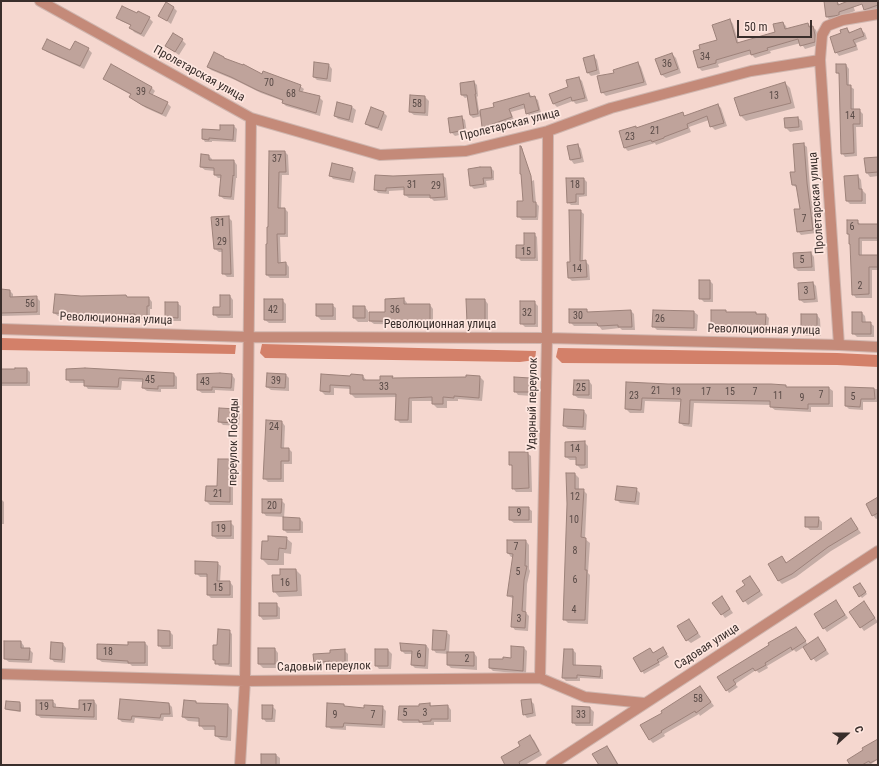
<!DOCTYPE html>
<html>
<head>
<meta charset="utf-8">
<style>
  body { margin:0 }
  #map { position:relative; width:879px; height:766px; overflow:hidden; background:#f5d7cf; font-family:"Roboto Condensed",sans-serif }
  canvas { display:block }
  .frame { position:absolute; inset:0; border:2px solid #392e2b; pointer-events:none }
  .north { position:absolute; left:827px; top:714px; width:40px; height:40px; -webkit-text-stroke:3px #fee6df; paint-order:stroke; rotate:69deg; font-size:11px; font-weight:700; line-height:16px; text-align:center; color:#392e2b }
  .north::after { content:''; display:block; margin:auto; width:14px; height:18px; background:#392e2b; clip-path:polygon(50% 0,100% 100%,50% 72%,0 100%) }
  .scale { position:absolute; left:737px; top:20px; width:75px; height:18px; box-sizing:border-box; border:2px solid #392e2b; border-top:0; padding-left:5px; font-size:12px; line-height:14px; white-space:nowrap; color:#392e2b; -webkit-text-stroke:3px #fee6df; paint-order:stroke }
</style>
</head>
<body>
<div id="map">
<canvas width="879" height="766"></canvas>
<div class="frame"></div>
<div class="north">С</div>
<div class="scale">50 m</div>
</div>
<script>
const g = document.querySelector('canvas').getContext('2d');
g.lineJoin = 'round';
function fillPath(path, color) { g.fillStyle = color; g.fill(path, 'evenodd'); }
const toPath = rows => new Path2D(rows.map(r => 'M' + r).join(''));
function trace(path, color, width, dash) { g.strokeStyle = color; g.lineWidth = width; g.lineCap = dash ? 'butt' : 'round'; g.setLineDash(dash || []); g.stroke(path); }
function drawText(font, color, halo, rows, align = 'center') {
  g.font = font + ' "Roboto Condensed",sans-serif'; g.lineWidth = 3.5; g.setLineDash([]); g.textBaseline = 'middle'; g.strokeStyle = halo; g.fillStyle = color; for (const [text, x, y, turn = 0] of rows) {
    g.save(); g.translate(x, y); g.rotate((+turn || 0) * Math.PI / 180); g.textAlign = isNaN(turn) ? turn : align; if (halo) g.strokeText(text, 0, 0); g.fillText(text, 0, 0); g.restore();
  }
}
const forest = toPath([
  [1,338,236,345,235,354,1,350],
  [262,344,536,351,535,360,520,362,265,358,260,353],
  [558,348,837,353,878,355,878,367,837,365,562,363,556,357]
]);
const shadow = toPath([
  [837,1,840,5,853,5,855,11,830,20,827,17,825,2],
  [862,1,878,1,878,9,869,13,865,9],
  [166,4,174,8,177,11,171,24,160,16],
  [117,17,149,18,153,22,144,37,134,32,131,28,132,26,121,21],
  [730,20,733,24,739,44,777,33,783,23,786,26,787,29,808,24,811,27,813,27,816,30,819,39,818,45,805,49,801,43,770,51,771,53,755,58,751,54,718,64,719,67,702,71,699,68,718,41],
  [847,29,850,32,861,30,865,33,867,39,856,43,858,50,839,56,836,52,842,34],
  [182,40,186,44,179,55,166,46],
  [43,49,71,52,88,49,92,53,84,69,47,52],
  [672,54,676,58,681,73,666,78,662,75,657,59],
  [594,56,597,60,600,74,591,76,587,72],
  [223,58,263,75,300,86,304,89,302,93,319,97,323,101,320,116,286,106,283,103,283,101,261,93,235,80,211,70,208,67],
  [638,63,641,67,647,85,606,96,602,92],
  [111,65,152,88,155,91,152,96,167,103,171,107,166,117,146,108,134,100,130,97,131,95,108,82,104,79],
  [329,65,332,69,331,82,317,80,314,77],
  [846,65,849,69,849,86,854,89,854,110,859,110,863,114,863,127,856,127,857,156,845,157,842,153,840,75,837,73],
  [579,78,582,81,588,101,576,104,573,101,557,107,554,104],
  [474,82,477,85,478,96,477,97,479,111,496,108,529,94,538,100,541,113,530,116,527,113,526,108,511,112,514,120,493,129,487,130,483,127,482,116,473,118,470,115,468,97,465,98,462,95],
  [785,83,790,88,795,108,746,121,741,116],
  [411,96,425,97,429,101,428,116,414,115,410,112],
  [338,103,352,107,356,110,353,123,338,119,335,116],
  [718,105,721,108,727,126,715,130,711,126,709,120,689,127,691,132,656,145,655,143,628,151,625,148,682,113,686,117],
  [383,112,387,116,382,131,370,127,366,124],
  [461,117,465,120,467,133,455,136,451,132],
  [798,118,802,121,803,130,790,132,786,128,785,119],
  [234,126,237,129,236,142,212,141,212,142,205,142,203,139],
  [803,144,807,147,810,188,816,233,801,235,798,231,801,209,797,188,793,185],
  [578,145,581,149,584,162,574,164,571,160,568,147],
  [521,147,523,149,523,153,532,181,534,180,523,150,534,180,536,203,539,206,538,220,522,220,518,216,524,202],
  [270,152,285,152,288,155,289,175,282,175,281,209,285,209,288,212,288,237,280,237,281,264,286,263,289,267,289,278,270,278,267,275,269,228],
  [209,156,212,159,212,161,234,161,237,165,237,178,236,178,234,200,224,199,220,196,222,178,218,178,215,175,215,171,205,170,201,167],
  [878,158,878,176,870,177,867,173,865,159],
  [491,168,494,171,494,180,486,181,487,187,474,189,471,186,469,170],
  [352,169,356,172,354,183,333,179,330,175],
  [442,175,446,178,448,200,434,201,431,198,409,198,405,195,405,190,389,191,389,194,378,193,375,189,393,177],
  [858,176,861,180,862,190,866,194,866,204,850,204,847,201],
  [584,179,587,182,587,196,579,197,579,205,571,205,568,202],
  [580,211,584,214,583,262,586,262,589,265,590,280,572,281,569,278],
  [228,217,232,221,234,277,227,277,223,273,223,252,219,252,215,249],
  [857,221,861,225,878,225,878,241,862,241,862,256,878,256,878,270,872,270,872,298,856,298,853,294,850,235,848,234],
  [534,234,537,237,538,261,521,261,518,258,517,246,525,246],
  [811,253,814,257,815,271,798,271,795,268],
  [710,281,713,284,713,302,704,302,700,298],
  [813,283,816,286,818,302,804,303,800,300],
  [1,290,10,291,13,294,13,298,36,297,40,301,40,315,1,316],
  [230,296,233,300,233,318,218,318,214,314],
  [149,298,152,302,152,309,150,309,150,319,140,319,138,318,110,318,58,316,54,313],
  [404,299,407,303,407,305,430,305,433,309,433,325,374,324,370,321,386,313],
  [282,300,286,304,286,323,269,323,265,320],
  [485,300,488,304,488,327,471,327,468,323],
  [534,302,538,306,538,327,525,327,521,323],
  [177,303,181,306,181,321,170,321,166,317],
  [317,305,332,305,336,308,336,320,321,320,317,316],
  [365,307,368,311,368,322,358,322,354,318],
  [587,310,589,313,631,311,634,314,635,330,622,330,620,328,602,330,599,326,574,326,570,322],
  [725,311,727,313,756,313,758,315,766,315,769,318,768,332,755,331,753,329,728,329,728,331,715,331,712,328],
  [694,312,698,315,697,331,657,330,653,326],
  [862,313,865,316,866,323,870,323,874,326,874,337,857,337,853,333],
  [817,315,820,319,821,336,806,336,802,332],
  [27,369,30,372,30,386,1,386,1,370],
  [174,374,177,377,177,389,161,389,161,392,147,391,143,388,144,382,122,381,121,390,88,389,85,385,85,383,70,383,67,379],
  [232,375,235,379,234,391,215,390,215,393,202,393,198,390],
  [286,375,289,378,289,391,271,390,267,387],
  [322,375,351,377,363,376,367,381,381,381,392,377,394,379,480,377,484,381,482,401,458,399,458,401,447,401,447,408,437,408,433,404,433,401,412,401,412,423,400,423,396,419,397,397,355,398,351,394,351,389,334,388,334,395,325,395,321,391],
  [529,379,533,382,532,396,518,395,515,391],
  [589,381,592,385,592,399,578,398,574,395],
  [627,383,667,385,786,386,787,388,829,388,833,391,833,407,811,407,811,412,775,410,771,407,771,405,694,403,692,427,684,426,680,423,682,402,645,401,644,413,630,413,626,409],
  [861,389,878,389,878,402,863,402,863,410,849,409,846,406],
  [236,410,240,414,239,426,223,425,219,421],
  [584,411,587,415,586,430,568,429,564,426],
  [282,422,285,426,284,449,289,449,292,452,292,464,284,464,284,482,268,482,264,478],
  [584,442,588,446,588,468,581,469,577,465,577,460,570,460,566,457],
  [527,453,531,456,532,492,516,492,513,488,513,467,510,464],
  [230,460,233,464,233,505,210,505,206,501,218,487],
  [575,474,579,478,579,490,583,490,587,494,585,539,590,543,588,573,590,575,588,624,568,623,564,619],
  [636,489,640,493,639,505,620,503,616,499],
  [1,499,4,502,4,524,1,524],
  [878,499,878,518,876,519,873,515],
  [281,500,285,504,284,518,300,519,303,522,303,533,287,533,284,530,284,517,266,516,263,512],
  [528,508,532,511,532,523,514,523,510,520],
  [818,518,822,522,822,530,810,530,806,526],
  [851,519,861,533,831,551,796,577,782,584,779,581,770,564,782,557,787,563],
  [230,522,234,526,234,539,217,539,213,536],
  [286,538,292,543,291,554,284,553,284,565,268,565,262,559,269,542],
  [526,541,529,545,529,569,530,571,527,584,526,613,529,616,528,631,515,630,512,626,514,599,508,596,514,557,511,557,508,553],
  [217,563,221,566,220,582,230,582,233,586,233,598,211,598,208,595,208,577,200,577,196,573],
  [296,570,301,575,302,596,279,597,274,591,281,576],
  [750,577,763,595,748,605,737,591,746,586],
  [862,586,867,594,862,598,854,588],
  [722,597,733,613,725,618,714,603],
  [836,601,848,618,827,632,824,628],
  [864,603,878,622,864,631,861,627],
  [276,604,280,608,280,619,263,620,260,616],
  [692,624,701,637,691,643,687,640],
  [796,628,808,645,821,642,829,654,816,662,804,647,796,652,794,650,767,666,768,668,759,673,756,670,735,684,738,687,729,693,727,690,718,677],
  [229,631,232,634,232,667,219,666,214,659,218,646],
  [170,632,173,635,173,649,162,649,159,645],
  [446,632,450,635,449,653,474,653,477,657,477,670,451,668,448,665,448,654,436,653,433,649],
  [21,642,24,646,24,649,29,649,33,653,32,663,9,662,5,659],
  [145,643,148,646,148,666,132,666,130,664,102,662,98,659],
  [63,644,66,648,65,663,54,662,51,658],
  [426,645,429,649,428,669,415,668,412,665,412,654,405,654,402,651],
  [524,648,527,651,526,674,493,671,490,668,512,659],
  [275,649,278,653,278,668,263,668,259,664],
  [650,649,654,654,663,649,669,657,659,663,660,665,644,674,634,658],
  [344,650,348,654,348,669,334,669,331,664,318,665,315,662,331,654],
  [388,650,392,654,391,669,379,669,376,665],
  [573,650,576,653,576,666,600,667,603,670,603,679,580,678,580,681,566,681,563,678,563,668,564,668],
  [703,691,714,706,700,716,699,714,664,734,665,736,653,743,650,740],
  [530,700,534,704,536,716,527,718,524,714],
  [52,701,56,704,56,708,80,710,94,701,97,705,97,720,41,718,37,715],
  [196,702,198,704,228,705,232,710,231,741,221,740,216,736,216,730,204,730,200,725,200,722,188,721,183,717],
  [20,703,21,705,21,712,7,710,6,709],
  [169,704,172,707,173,717,164,717,163,721,135,718,134,723,122,722,119,719],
  [430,704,432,707,448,706,451,710,451,722,434,722,434,725,423,725,422,723,403,723,399,719,420,708],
  [344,705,346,707,365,709,382,707,386,711,385,728,346,726,346,730,331,729,327,726],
  [272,706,276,710,275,722,266,722,263,718],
  [590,708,594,712,593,726,576,726,573,722],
  [530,737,534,740,542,755,525,765,506,765],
  [878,744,878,759,870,765,852,765],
  [606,747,610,750,619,765,600,765],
  [276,755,280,758,280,765,262,765]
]);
const building = toPath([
  [824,1,837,1,838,5,848,1,878,1,878,5,864,10,862,4,839,12,839,15,834,16,826,17,824,1],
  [166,2,174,7,167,21,158,16,166,2],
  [122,6,137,13,138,11,150,17,141,34,129,28,131,25,116,18,122,6],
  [730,19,737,43,775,32,773,24,783,22,785,29,808,23,809,27,813,26,815,35,815,42,800,46,798,39,767,48,768,50,751,55,750,50,716,60,716,63,698,68,693,51,700,49,699,45,717,40,712,25,730,19],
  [847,28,849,33,861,28,864,36,853,40,856,46,835,53,830,37,841,33,840,30,847,28],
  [173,33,183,39,175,52,165,46,173,33],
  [47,39,70,50,75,41,89,48,80,66,42,49,47,39],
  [214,52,224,57,224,58,243,65,243,64,262,74,263,71,301,85,299,91,320,96,316,113,282,103,283,100,257,90,231,77,207,67,214,52],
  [672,53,678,69,661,75,655,59,672,53],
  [594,55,597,70,587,73,583,58,594,55],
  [314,62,329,64,327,79,313,77,314,62],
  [638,62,644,82,601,93,597,76,614,73,613,70,638,62],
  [111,64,152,87,149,93,168,102,162,114,142,105,129,97,131,94,103,79,111,64],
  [836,64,846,64,847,85,851,85,851,109,860,109,860,124,853,124,854,153,841,154,839,73,836,73,836,64],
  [579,77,585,98,572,101,571,97,553,104,549,94,568,87,566,80,579,77],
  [474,81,476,94,475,94,478,114,470,115,467,95,461,95,460,83,474,81],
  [785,82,791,103,740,116,734,98,785,82],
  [529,93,530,97,535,96,539,110,526,114,524,104,509,109,512,117,490,125,490,126,482,127,480,110,494,107,493,103,529,93],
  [410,95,425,96,425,113,409,112,410,95],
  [337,102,352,106,349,120,334,116,337,102],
  [718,104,724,123,710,127,707,116,687,124,688,128,664,137,664,138,652,142,651,140,624,148,619,131,636,126,636,128,683,112,684,116,718,104],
  [371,107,384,112,378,128,365,124,371,107],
  [462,116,464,130,450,133,448,118,462,116],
  [798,117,799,127,785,128,784,118,798,117],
  [220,125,234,125,233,140,209,138,209,140,202,139,202,129,220,130,220,125],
  [804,143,807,183,813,230,797,232,794,209,800,209,796,185,792,185,790,172,795,172,793,144,804,143],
  [578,144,581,158,570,160,567,146,578,144],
  [520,146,521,146,531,176,533,202,536,202,536,217,517,217,517,201,523,201,521,174,520,174,520,146],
  [269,151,285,151,286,172,279,172,278,208,285,208,285,234,277,234,278,263,286,262,286,275,266,275,266,244,267,244,267,227,268,227,269,151],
  [201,154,209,155,209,160,234,160,234,176,233,175,231,197,219,196,221,175,214,175,214,168,200,167,201,154],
  [878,157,878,172,866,173,864,158,878,157],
  [332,163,353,168,350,180,329,176,332,163],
  [480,167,491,167,492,178,483,178,484,184,470,186,468,169,480,167],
  [443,174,445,197,430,198,430,195,404,195,404,187,386,188,386,191,374,190,375,175,393,176,443,174],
  [858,175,859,189,862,189,862,201,846,201,844,176,858,175],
  [566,178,584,178,584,194,576,194,576,202,567,203,566,178],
  [569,210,581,210,580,261,586,260,587,277,568,278,567,262,570,262,569,210],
  [229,216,231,274,222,274,222,249,214,249,211,217,229,216],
  [847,220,858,220,858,224,878,224,878,238,859,238,859,255,878,255,878,267,869,267,869,294,852,295,850,244,849,244,849,234,847,234,847,220],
  [524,233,535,233,535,258,516,258,516,245,524,245,524,233],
  [811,252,812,267,794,268,793,253,811,252],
  [699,280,710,280,710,299,699,299,699,280],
  [813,282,815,299,799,300,798,283,813,282],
  [1,289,10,290,10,297,37,296,37,312,1,313,1,289],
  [55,294,81,296,126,295,127,297,149,297,149,306,147,306,147,316,135,316,135,314,106,315,53,313,55,294],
  [220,295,230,295,230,315,213,315,213,307,220,307,220,295],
  [404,298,404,304,430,304,430,322,369,321,369,312,385,312,385,299,404,298],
  [264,299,283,299,283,320,264,320,264,299],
  [466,299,485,299,485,323,467,323,466,299],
  [520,301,535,301,535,324,520,324,520,301],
  [165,302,178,302,178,318,165,317,165,302],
  [316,304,333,304,333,316,316,316,316,304],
  [353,306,365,306,365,318,353,318,353,306],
  [569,309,587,309,587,312,631,310,632,327,618,327,618,325,598,326,597,323,569,323,569,309],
  [653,310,694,311,694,328,652,327,653,310],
  [711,310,726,310,726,312,756,312,756,314,766,314,765,329,751,328,751,326,726,326,726,329,711,329,711,310],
  [852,312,862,312,862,322,871,322,871,334,852,334,852,312],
  [801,314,817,314,817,333,801,333,801,314],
  [15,368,27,368,27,383,1,383,1,369,15,369,15,368],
  [85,368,174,373,174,386,158,386,158,389,142,388,143,379,119,378,118,387,84,386,84,380,66,380,66,369,85,368],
  [220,373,232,374,231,388,212,387,212,390,197,390,197,374,220,373],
  [267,373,286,374,285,388,266,387,267,373],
  [321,374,350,376,351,374,363,375,363,380,380,380,380,376,393,376,392,378,466,377,466,375,480,376,479,398,454,396,454,398,443,397,443,404,432,404,432,397,409,398,408,420,395,420,396,394,350,394,350,386,330,385,330,392,320,391,321,374],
  [514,377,530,378,529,392,514,392,514,377],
  [574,380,589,380,589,395,573,395,574,380],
  [626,382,668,384,771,384,786,385,786,387,829,387,829,404,808,404,808,409,770,407,770,401,690,400,689,424,679,423,681,399,642,398,641,410,625,409,626,382],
  [845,387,874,388,875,399,861,399,860,407,845,406,845,387],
  [219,408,237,409,236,423,218,422,219,408],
  [564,409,584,410,583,427,563,426,564,409],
  [266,420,282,421,281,448,289,448,289,461,281,461,281,479,263,479,266,420],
  [585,441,585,465,576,465,576,457,565,457,565,442,585,441],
  [509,452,528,452,529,488,512,489,512,465,509,465,509,452],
  [218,459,230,459,230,502,205,501,206,486,217,486,218,459],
  [566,473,575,473,575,489,584,489,581,537,586,538,585,570,587,570,585,620,563,620,567,504,566,473],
  [617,486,637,488,635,502,615,500,617,486],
  [878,497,878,513,872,516,866,504,878,497],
  [262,499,282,499,281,513,262,513,262,499],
  [509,507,529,507,529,520,509,520,509,507],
  [283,517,300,518,300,530,283,530,283,517],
  [805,517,819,517,818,527,805,527,805,517],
  [851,518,858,529,828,547,792,574,778,581,768,564,782,556,786,563,851,518],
  [231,521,231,536,212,536,212,522,231,521],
  [268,536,287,537,286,549,279,548,278,560,261,559,262,541,268,541,268,536],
  [507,540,526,540,525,566,527,566,524,580,522,611,526,612,525,628,511,627,513,596,507,596,513,554,507,553,507,540],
  [195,561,218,562,217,581,230,581,230,595,207,595,207,574,195,574,195,561],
  [280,569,296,569,297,591,273,592,272,575,280,575,280,569],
  [750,576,760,591,743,602,736,591,745,585,742,581,750,576],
  [860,583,866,592,859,597,853,587,860,583],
  [722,596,730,609,721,615,712,603,722,596],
  [836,600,845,615,823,629,814,614,836,600],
  [864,601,875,618,860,628,849,612,864,601],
  [259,603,277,603,277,616,259,616,259,603],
  [689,619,698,633,686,641,677,626,689,619],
  [796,627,806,641,792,650,791,647,765,663,766,665,755,671,753,668,733,680,736,684,726,691,717,677,769,645,768,643,796,627],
  [218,629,230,630,229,664,215,664,215,660,213,660,213,645,217,645,218,629],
  [158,630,170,631,170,646,158,646,158,630],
  [433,630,447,631,445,650,432,650,433,630],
  [818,637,826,650,811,660,803,647,818,637],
  [4,641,21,641,21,648,30,648,29,660,4,659,4,641],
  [51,642,63,643,62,660,50,659,51,642],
  [128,642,145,642,145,663,128,663,128,661,97,659,97,644,128,645,128,642],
  [400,643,426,645,425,666,411,665,412,651,401,651,400,643],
  [511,646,524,647,523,671,489,668,489,659,503,659,503,657,511,658,511,646],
  [663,647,667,654,657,660,659,662,641,672,633,658,650,648,653,653,663,647],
  [258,648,275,648,275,664,258,664,258,648],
  [345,649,345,666,330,666,330,661,314,663,313,654,330,653,330,650,345,649],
  [375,649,388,649,388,666,375,666,375,649],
  [564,649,573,649,573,665,601,666,600,677,577,675,577,678,562,678,564,649],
  [447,652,474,652,474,666,447,665,447,652],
  [700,686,711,702,696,713,695,711,661,731,662,732,649,740,640,725,662,713,661,711,700,686],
  [120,699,169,703,170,714,161,714,160,718,132,716,131,720,118,719,120,699],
  [531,699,533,713,523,715,521,700,531,699],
  [36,700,53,700,53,707,79,709,79,700,94,700,94,717,36,715,36,700],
  [184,700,196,701,196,703,228,704,227,737,215,736,215,726,199,726,199,718,182,717,184,700],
  [6,701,20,702,20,711,5,709,6,701],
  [327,703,344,704,344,706,364,708,364,705,383,706,382,725,344,723,343,727,326,727,327,703],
  [430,703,430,706,448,705,448,719,431,719,431,721,419,722,419,720,398,720,399,706,419,706,419,704,430,703],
  [262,705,273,705,272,719,262,719,262,705],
  [572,706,590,707,590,723,572,723,572,706],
  [530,735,539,751,519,762,520,765,505,765,501,757,520,746,518,742,530,735],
  [878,739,878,759,870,763,869,761,862,765,850,765,847,760,863,750,862,748,878,739],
  [607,746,618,765,599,765,592,754,607,746],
  [261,754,276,754,276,765,261,765,261,754]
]);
const minor = toPath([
  [40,1,251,118,380,155,466,151,548,131,611,108,751,71,820,60,839,345],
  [820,60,822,35,827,26,843,20,878,14],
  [1,329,248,337,547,338,839,345,878,347],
  [1,674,245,681,540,678,585,697,644,703],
  [540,678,547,338,548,131],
  [240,765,245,681,251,118],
  [551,765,878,551]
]);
const numberNames = [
  ["34",705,57],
  ["36",667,64],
  ["70",269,83],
  ["39",141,92],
  ["68",291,94],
  ["13",774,96],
  ["58",417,104],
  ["14",850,116],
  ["21",655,131],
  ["23",630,137],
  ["37",277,159],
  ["31",412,185],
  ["18",575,185],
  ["29",436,186],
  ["7",804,219],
  ["31",220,223],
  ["6",852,227],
  ["29",222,242],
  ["15",526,252],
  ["5",802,260],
  ["14",577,269],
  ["2",860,286],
  ["3",806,291],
  ["56",30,304],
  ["42",273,310],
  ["36",395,310],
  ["32",527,313],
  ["30",578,316],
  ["26",660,319],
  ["45",150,380],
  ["39",276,381],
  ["43",205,382],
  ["33",384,387],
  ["25",581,388],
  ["21",656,391],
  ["19",676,392],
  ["17",706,392],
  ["15",730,392],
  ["7",755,392],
  ["7",821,395],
  ["23",634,396],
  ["11",778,396],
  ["5",853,397],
  ["9",802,398],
  ["24",274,427],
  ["14",575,449],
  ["21",218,494],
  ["12",575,497],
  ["20",272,506],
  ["9",519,513],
  ["10",574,520],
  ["19",221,529],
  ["7",516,547],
  ["8",575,551],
  ["5",518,572],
  ["6",575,580],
  ["16",285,583],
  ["15",218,588],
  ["4",574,610],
  ["3",519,619],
  ["18",108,652],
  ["6",419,655],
  ["2",467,659],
  ["58",698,699],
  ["19",44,707],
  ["17",87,708],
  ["5",405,713],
  ["3",425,713],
  ["9",335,715],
  ["7",373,715],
  ["33",581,715]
];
const streetNames = [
  ["Пролетарская улица",199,74,29],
  ["Пролетарская улица",510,125,-14],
  ["Пролетарская улица",817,203,-94],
  ["Революционная улица",116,319,2],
  ["Революционная улица",440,325],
  ["Революционная улица",764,330,1],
  ["Ударный переулок",533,404,-89],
  ["переулок Победы",234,442,-89],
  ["Садовая улица",707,647,-33],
  ["Садовый переулок",324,667,-1]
];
fillPath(forest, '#d38069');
fillPath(shadow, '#0003');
fillPath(building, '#bfa39b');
trace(building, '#9d827a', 1);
trace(minor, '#cfb5ae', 12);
trace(minor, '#c48a79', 10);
drawText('10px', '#5a4b47', null, numberNames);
drawText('12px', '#392e2b', '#fee6df', streetNames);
</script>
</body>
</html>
